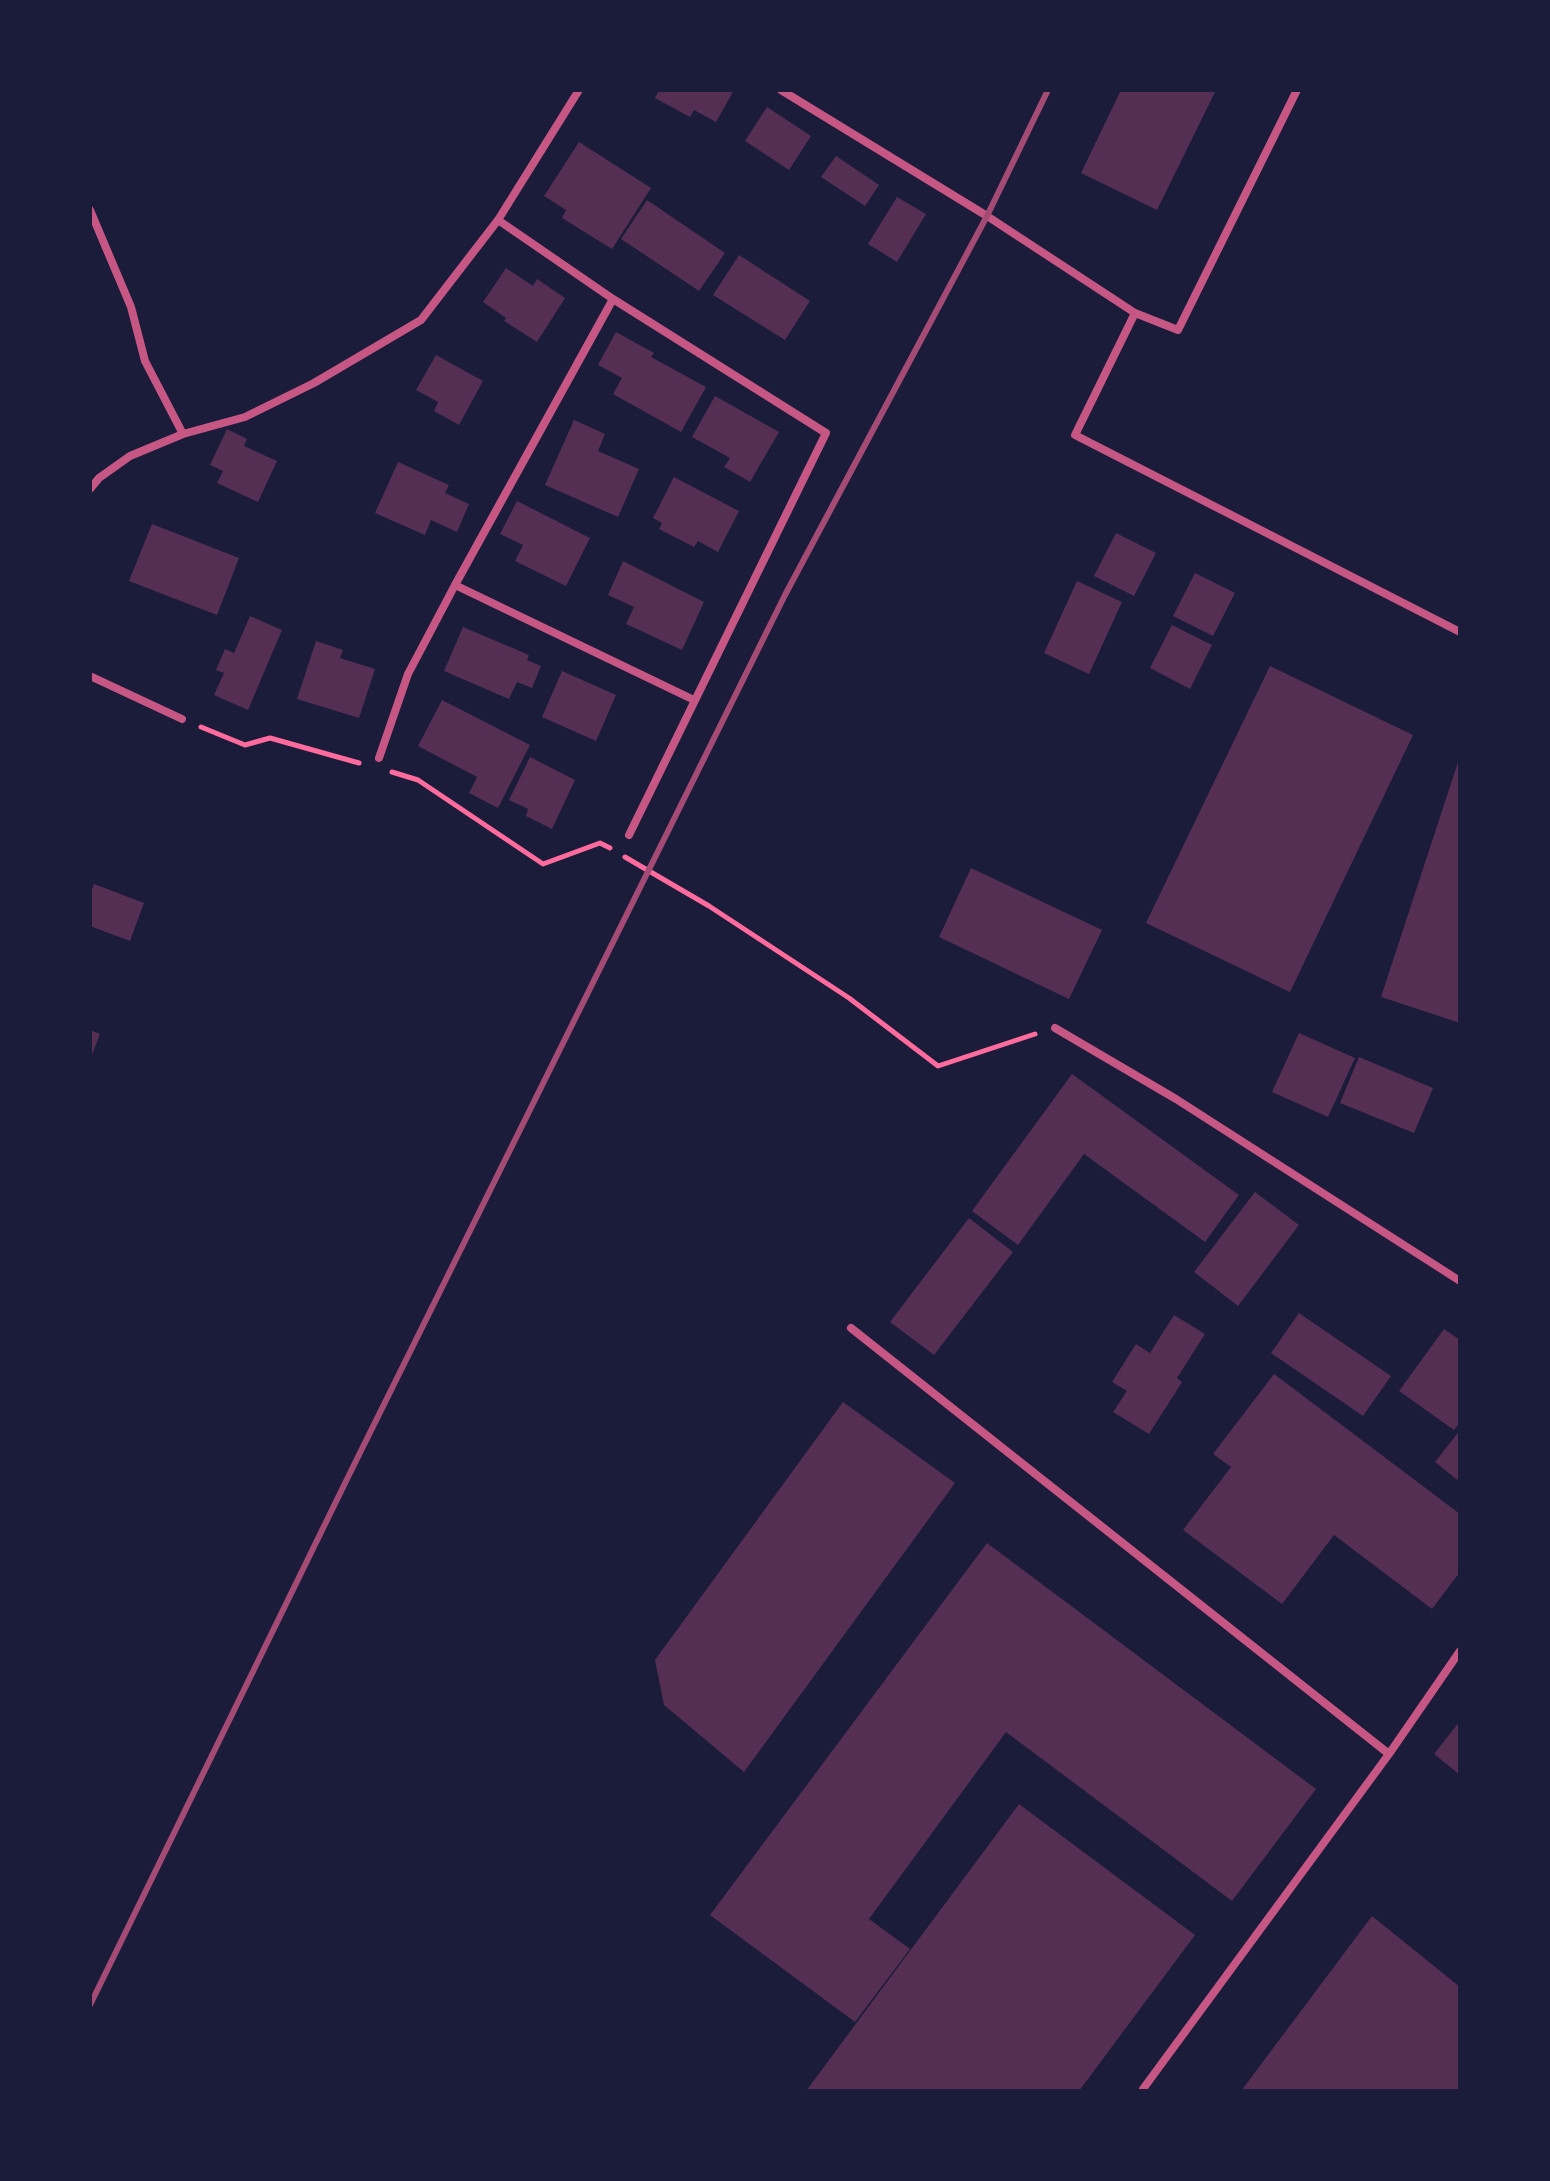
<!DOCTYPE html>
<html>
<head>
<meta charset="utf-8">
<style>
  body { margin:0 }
  #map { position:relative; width:1550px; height:2181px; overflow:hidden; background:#1b1b3a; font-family:"PT Sans Narrow",sans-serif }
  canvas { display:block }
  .frame { position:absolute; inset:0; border:92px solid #1b1b3a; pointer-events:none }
</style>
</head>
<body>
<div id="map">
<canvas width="1550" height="2181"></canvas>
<div class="frame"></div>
</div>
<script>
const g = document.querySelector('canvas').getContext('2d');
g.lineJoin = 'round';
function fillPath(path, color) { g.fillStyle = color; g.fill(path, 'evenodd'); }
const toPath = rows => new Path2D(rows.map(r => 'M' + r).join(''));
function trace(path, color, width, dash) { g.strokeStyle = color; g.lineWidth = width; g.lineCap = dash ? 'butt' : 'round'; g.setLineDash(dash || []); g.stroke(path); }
const building = toPath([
  [659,90,734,90,716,122,694,110,690,117,655,98],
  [1121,90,1216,90,1157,210,1081,173],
  [767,107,811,136,789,170,745,141],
  [579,142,651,188,612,249,562,218,566,210,544,196],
  [836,156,879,185,865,206,821,177],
  [897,197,926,214,897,262,868,244],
  [647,200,725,253,699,291,621,239],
  [739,255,810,301,785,340,713,295],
  [506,268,533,286,537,279,565,298,537,342,504,321,506,318,483,302],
  [616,332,654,353,651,357,706,387,681,432,613,394,622,378,598,365],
  [436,355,483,381,459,425,434,411,438,402,416,390],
  [715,396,779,432,750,482,724,467,730,458,692,437],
  [574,420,605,434,598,451,639,469,618,517,545,485],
  [227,429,247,439,244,446,277,461,258,502,217,483,223,471,210,465],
  [398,462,449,485,445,493,469,504,457,532,431,520,425,535,375,513],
  [674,477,739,511,718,552,698,541,694,547,659,529,662,523,653,518],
  [517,501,590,538,566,586,515,561,523,545,500,534],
  [152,524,239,558,217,615,129,581],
  [1116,533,1156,553,1134,596,1094,576],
  [623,561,704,602,682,650,626,624,634,607,608,595],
  [1195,573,1235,593,1213,636,1173,616],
  [1077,581,1122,602,1089,674,1044,653],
  [250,616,282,630,248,710,214,695,224,673,216,670,225,649,234,653],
  [1172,625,1212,645,1190,689,1150,668],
  [463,627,529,655,527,660,541,666,532,688,517,682,509,699,444,671],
  [316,641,343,650,340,658,375,669,359,718,297,699],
  [1270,666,1413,735,1290,992,1146,923],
  [562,671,616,695,596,741,542,717],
  [442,700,530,745,498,808,469,793,477,777,418,746],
  [530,757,575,780,552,829,526,816,528,809,509,800],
  [1459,759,1460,759,1460,1023,1381,997],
  [971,868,1102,930,1069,999,939,937],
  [94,884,144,903,130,941,90,926,90,895],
  [90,1030,100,1034,90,1060],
  [1299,1033,1355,1058,1328,1117,1272,1092],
  [1359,1057,1433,1088,1414,1133,1340,1103],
  [1072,1074,1239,1195,1205,1242,1084,1154,1018,1245,972,1211],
  [1255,1192,1299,1225,1238,1306,1194,1272],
  [969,1218,1013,1252,934,1355,890,1322],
  [1299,1313,1391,1376,1363,1416,1271,1353],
  [1174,1315,1205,1334,1177,1378,1182,1382,1149,1434,1113,1412,1127,1391,1112,1382,1136,1344,1150,1353],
  [1444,1329,1460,1340,1460,1422,1454,1430,1399,1391],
  [1274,1374,1460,1514,1460,1572,1432,1609,1334,1535,1282,1604,1183,1530,1231,1467,1213,1454],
  [843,1402,955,1483,744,1772,664,1705,655,1660],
  [1460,1430,1460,1482,1435,1462],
  [987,1543,1316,1789,1232,1901,1006,1732,869,1919,910,1949,855,2022,710,1915],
  [1460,1721,1460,1775,1434,1754],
  [1019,1804,1195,1935,1079,2091,806,2091],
  [1372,1916,1460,1987,1460,2091,1241,2091]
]);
const path = toPath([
  [201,727,245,745,270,738,359,763],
  [392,772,418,780,543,864,600,843,610,848],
  [625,857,709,906,849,998,938,1066,1035,1034]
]);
const minor = toPath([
  [781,90,987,216,1135,313,1178,330,1297,90],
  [90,210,131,307,145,361,183,434],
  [498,220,613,299,826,433,629,835],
  [613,299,455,585,694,700],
  [1135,313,1075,435,1460,632],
  [90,489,99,478,130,456,183,434,245,417,314,383,421,320,498,220,579,90],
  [90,676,182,719],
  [379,758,408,674,455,585],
  [1055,1028,1176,1099,1460,1281],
  [851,1328,1389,1754],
  [1143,2089,1389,1754,1460,1651]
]);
const rail = toPath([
  [90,2005,350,1473,785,595,987,216,1048,90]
]);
fillPath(building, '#542f53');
trace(path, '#ff6b9d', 5);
trace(minor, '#c65784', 8);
trace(rail, '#a44b75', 6);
</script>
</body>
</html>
